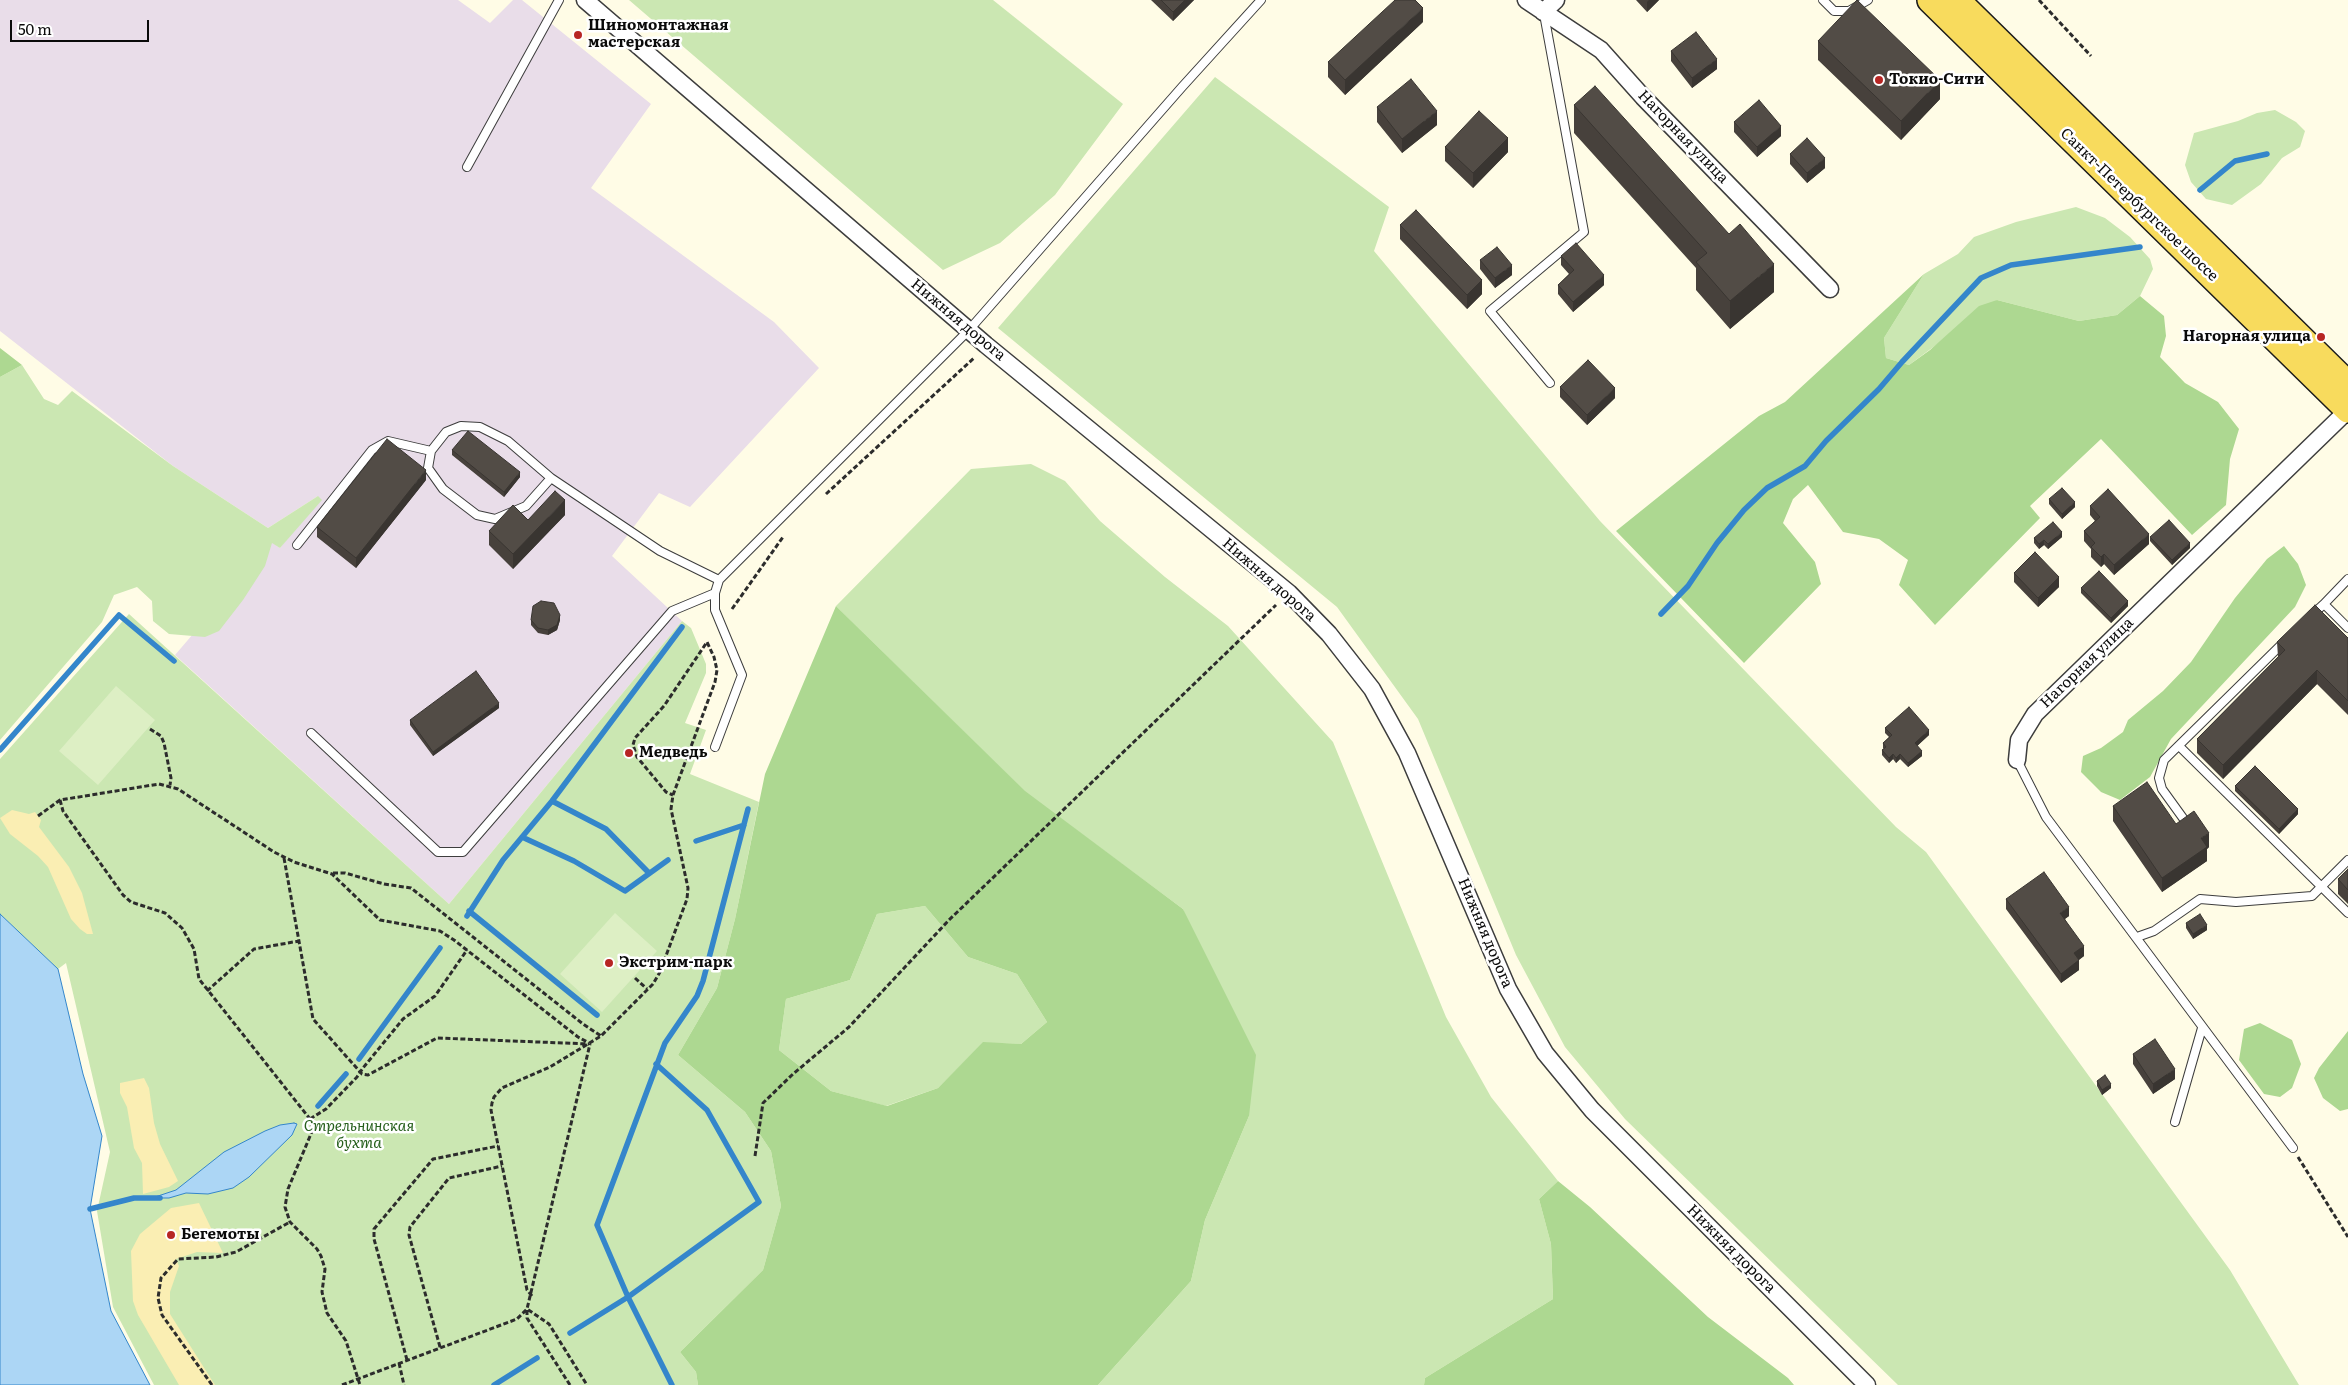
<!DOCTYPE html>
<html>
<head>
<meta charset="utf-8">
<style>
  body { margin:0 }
  #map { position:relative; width:2348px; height:1385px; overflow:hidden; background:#fffce6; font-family:Literata,serif }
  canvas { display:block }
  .scale { position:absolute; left:10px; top:20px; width:139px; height:22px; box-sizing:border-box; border:2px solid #0a0a0a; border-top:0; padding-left:6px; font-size:15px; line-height:18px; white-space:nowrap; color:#0a0a0a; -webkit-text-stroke:4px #fff; paint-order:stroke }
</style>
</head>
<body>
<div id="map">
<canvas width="2348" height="1385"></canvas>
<div class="scale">50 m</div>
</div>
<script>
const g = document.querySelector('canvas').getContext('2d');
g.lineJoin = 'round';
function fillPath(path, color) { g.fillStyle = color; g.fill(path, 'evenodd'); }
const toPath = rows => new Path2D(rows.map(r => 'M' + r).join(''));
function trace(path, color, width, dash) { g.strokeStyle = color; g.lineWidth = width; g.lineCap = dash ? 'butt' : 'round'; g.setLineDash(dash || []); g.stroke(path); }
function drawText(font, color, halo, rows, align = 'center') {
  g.font = font + ' Literata,serif'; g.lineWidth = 5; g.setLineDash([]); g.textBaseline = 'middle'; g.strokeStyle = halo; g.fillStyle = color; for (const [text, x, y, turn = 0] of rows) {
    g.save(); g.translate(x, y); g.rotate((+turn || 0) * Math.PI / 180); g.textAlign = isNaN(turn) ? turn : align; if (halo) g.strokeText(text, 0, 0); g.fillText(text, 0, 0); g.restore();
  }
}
const industrial = toPath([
  [0,0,458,0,490,23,513,0,522,0,651,104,591,188,774,322,819,368,690,507,659,493,612,556,682,621,449,904,175,655,272,542,280,548,318,496,268,528,173,466,0,331]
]);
const green = toPath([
  [629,0,993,0,1123,104,1055,195,1000,243,943,270],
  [1215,77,1389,207,1374,251,1600,521,1896,827,1926,852,2230,1270,2299,1385,1898,1385,1625,1119,1565,1047,1516,955,1418,719,1337,607,998,328],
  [2275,110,2296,122,2305,131,2300,147,2282,158,2261,184,2232,205,2206,199,2191,182,2185,165,2194,133,2238,121,2257,113],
  [2076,207,2105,218,2130,237,2150,259,2153,269,2140,296,2117,315,2079,321,1997,300,1909,365,1886,358,1884,338,1924,274,1958,254,1974,237,2016,222],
  [22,365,44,399,58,405,72,391,173,466,268,528,318,496,322,500,280,548,272,543,265,566,243,600,219,631,205,637,169,634,153,621,152,601,137,587,114,595,102,622,0,740,0,377],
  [1031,464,1065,481,1100,521,1165,577,1228,626,1333,742,1446,1017,1491,1097,1558,1181,1539,1199,1551,1244,1553,1299,1425,1378,1424,1385,1098,1385,1191,1281,1205,1220,1249,1116,1183,909,1025,792,836,606,971,469],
  [129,614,449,904,682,621,691,628,706,664,706,673,685,723,706,730,690,774,759,802,735,919,717,988,678,1055,745,1112,771,1151,781,1206,763,1270,680,1352,696,1372,698,1385,154,1385,113,1307,97,1211,110,1152,66,963,58,969,0,914,0,759],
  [925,906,968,957,1017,974,1047,1022,1021,1044,983,1043,938,1088,886,1106,831,1091,779,1050,786,999,850,980,877,914]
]);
const forest = toPath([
  [1924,274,1884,338,1886,358,1909,365,1930,350,1979,306,1997,300,2079,321,2117,315,2140,296,2164,316,2166,336,2160,357,2185,383,2218,402,2239,429,2230,459,2226,505,2192,535,2101,439,2030,506,2040,518,1935,625,1899,585,1908,560,1879,539,1843,532,1808,485,1793,499,1783,523,1815,562,1821,584,1744,663,1616,531,1759,416,1785,402],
  [0,348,22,365,0,377],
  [2284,546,2298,564,2306,585,2295,607,2171,739,2150,777,2120,800,2101,792,2081,772,2083,756,2101,748,2123,732,2128,720,2163,691,2191,662,2235,598,2267,559],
  [836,606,1025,791,1183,909,1256,1055,1249,1116,1205,1220,1191,1281,1098,1385,698,1385,696,1372,680,1352,763,1270,781,1206,771,1151,745,1112,678,1055,717,988,735,919,765,774],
  [925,906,968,957,1017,974,1047,1022,1021,1044,983,1042,938,1088,887,1106,831,1091,779,1050,786,999,850,980,877,914],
  [2260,1023,2292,1040,2301,1064,2292,1088,2280,1097,2264,1094,2239,1060,2244,1029],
  [2348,1031,2348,1109,2340,1111,2323,1098,2314,1078,2319,1068],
  [1558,1181,1590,1207,1708,1317,1788,1378,1794,1385,1424,1385,1425,1378,1553,1299,1551,1244,1539,1199]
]);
const sand = toPath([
  [12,810,29,814,35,812,41,820,39,827,69,867,82,893,93,934,87,934,80,929,71,919,48,867,38,856,10,834,0,818],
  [144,1078,149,1088,154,1123,160,1144,178,1181,169,1187,143,1194,142,1163,134,1148,127,1107,120,1093,120,1083],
  [199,1203,223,1253,197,1252,176,1259,179,1266,170,1292,170,1314,215,1385,179,1385,138,1315,133,1301,131,1251,140,1234,171,1208]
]);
const pitch = toPath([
  [116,686,155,720,98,785,59,751],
  [615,913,657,951,602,1012,560,974]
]);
const water = toPath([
  [0,914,58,969,83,1074,102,1136,90,1209,111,1311,150,1385,0,1385,0,914],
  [294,1123,297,1124,292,1135,249,1177,233,1188,208,1194,186,1193,169,1198,152,1198,176,1190,224,1152,265,1131,280,1125,294,1123]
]);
const stream = toPath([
  [2200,190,2235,161,2267,154],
  [1661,614,1688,586,1717,543,1744,510,1767,488,1805,466,1826,441,1879,389,1902,362,1981,278,2011,265,2140,247],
  [0,750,119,615,174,661],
  [552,801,606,829,648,872],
  [522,837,574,861,625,891,668,860],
  [696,841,744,825],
  [469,911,597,1015],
  [467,916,503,860,552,801,682,627],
  [359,1059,440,948],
  [318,1106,346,1074],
  [90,1209,134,1198,160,1198],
  [570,1333,628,1297,759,1202,707,1110,656,1064],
  [494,1385,537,1358],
  [672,1385,628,1297,597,1225,665,1043,697,996,703,981,748,809]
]);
const path = toPath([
  [2039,0,2091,56],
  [826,494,974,358],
  [732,609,783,537],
  [150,729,161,736,164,743,171,778,170,785],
  [60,800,63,811,123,895,131,902,165,913,182,928,194,949,199,979,310,1119,313,1129,288,1189,285,1207,290,1222,317,1249,321,1256,325,1269,322,1292,327,1313,346,1341,360,1385],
  [38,816,60,800,159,784,178,789,274,852,294,862,332,874,380,920,440,931,454,940,578,1037,589,1043],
  [284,858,313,1019,362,1074,368,1075,437,1038,589,1044],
  [333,873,345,873,384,884,411,888,583,1024,601,1036],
  [635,978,647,989],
  [207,991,254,949,299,941],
  [310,1119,326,1109,357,1077,363,1068,403,1019,435,996,467,950],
  [755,1156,763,1103,793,1074,849,1027,949,920,1276,605],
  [2298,1157,2348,1237],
  [532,1296,527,1290,491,1110,492,1103,494,1097,502,1088,550,1067,601,1036,653,984,660,972,687,899,688,888,671,809,673,795,715,682,717,670,714,657,707,642,664,706,635,738,633,745,637,757,666,792,673,795],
  [440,1347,409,1235,410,1227,449,1178,502,1166],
  [407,1360,374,1239,374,1229,433,1159,498,1146],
  [399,1363,404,1385],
  [212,1385,162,1315,158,1298,161,1278,178,1259,216,1257,236,1252,290,1222],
  [342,1385,517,1319,527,1309,590,1044],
  [570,1385,527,1318,527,1309,549,1324,587,1385]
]);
const lane = toPath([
  [1823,0,1834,11,1849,11,1868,0],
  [1544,14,1584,232,1490,311,1550,383],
  [467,167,559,0],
  [551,478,526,506,495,519,477,515,443,489,428,468,431,451,446,432,461,426,480,427,508,441,551,478,660,551,719,580],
  [297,545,372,450,388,441,431,451],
  [2324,604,2348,579],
  [2312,615,2324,604,2348,628],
  [311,733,438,852,463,852,672,611,715,593],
  [2179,746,2348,913],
  [715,747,742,675,715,610,715,593,719,580,969,330,1182,87,1261,0],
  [2017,760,2046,817,2293,1148],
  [2188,825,2162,789,2159,778,2164,760,2284,642],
  [2137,937,2154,931,2200,899,2236,902,2312,896,2348,860],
  [2175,1122,2202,1028]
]);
const street = toPath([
  [585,0,986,345,1289,593,1329,634,1372,689,1407,753,1508,989,1545,1053,1592,1110,1867,1385],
  [1526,0,1601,50,1643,97,1830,289],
  [1543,12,1556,0],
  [2017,760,2019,740,2035,714,2348,410]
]);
const primary = toPath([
  [1930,0,2348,410],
  [1957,0,2348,384]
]);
const wall = toPath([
  [1151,0,1194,0,1173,21],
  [1636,0,1659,0,1647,12],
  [1423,22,1345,95,1328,77,1328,62],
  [1818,41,1940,99,1901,140,1818,60],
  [1671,51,1717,69,1692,88,1671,61],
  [1574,105,1774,292,1730,329,1696,290,1696,268,1574,133],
  [1377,107,1437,125,1402,153,1377,122],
  [1734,122,1781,136,1757,157,1734,132],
  [1445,147,1508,152,1473,188,1445,161],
  [1790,154,1825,168,1807,183,1790,164],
  [1400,225,1482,294,1467,309,1400,239],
  [1561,256,1604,285,1573,312,1558,294,1558,285,1569,274,1561,265],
  [1480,260,1512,275,1495,288,1480,269],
  [1560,387,1615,398,1587,425,1560,397],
  [452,450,520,477,504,497,452,455],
  [426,480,356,568,317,537,317,527],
  [2049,499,2075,507,2062,519,2049,504],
  [2090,506,2149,544,2114,575,2104,564,2101,567,2091,557,2091,549,2084,541,2084,531,2095,521,2090,515],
  [565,515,513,569,489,545,489,531,528,520],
  [2062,537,2048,549,2044,545,2039,549,2034,543,2034,538],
  [2150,537,2190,548,2172,565,2150,541],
  [2014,573,2059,587,2038,607,2014,582],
  [2081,588,2128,606,2111,623,2081,593],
  [531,620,560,620,557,630,548,635,538,633,531,625],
  [2348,638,2348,715,2317,684,2223,779,2197,753,2197,739,2278,657,2277,642],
  [499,708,433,756,410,725,410,720],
  [1885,728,1929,735,1917,746,1922,756,1908,767,1900,759,1896,763,1893,759,1889,763,1882,755,1882,750,1884,749,1883,748,1883,743,1889,737,1885,733],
  [2235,786,2298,814,2279,834,2235,791],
  [2113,806,2176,824,2209,847,2207,849,2207,861,2162,892,2113,821],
  [2348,869,2348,904,2338,894,2338,879],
  [2006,899,2069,916,2065,919,2084,956,2079,960,2079,970,2061,983,2006,909],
  [2186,923,2207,930,2193,939,2186,928],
  [2133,1054,2175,1079,2153,1094,2133,1064],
  [2097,1081,2111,1088,2102,1095,2097,1086]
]);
const shadedWall = toPath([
  [1185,0,1194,0,1173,21,1173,12],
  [1649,0,1659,0,1647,12,1647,2],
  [1423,8,1423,22,1345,95,1345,80],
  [1717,59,1717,69,1692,88,1692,78],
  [1940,80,1940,99,1901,140,1901,121],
  [1437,111,1437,125,1402,153,1402,139],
  [1781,126,1781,136,1757,157,1757,147],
  [1508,138,1508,152,1473,188,1473,173],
  [1825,158,1825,168,1807,183,1807,173],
  [1774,264,1774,292,1730,329,1730,301],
  [1512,265,1512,275,1495,288,1495,278],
  [1604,275,1604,285,1573,312,1573,302],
  [1482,280,1482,294,1467,309,1467,295],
  [1615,388,1615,398,1587,425,1587,415],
  [426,470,426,480,356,568,356,558],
  [520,472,520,477,504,497,504,492],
  [565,500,565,515,513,569,513,554],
  [2075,502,2075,507,2062,519,2062,514],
  [2062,532,2062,537,2048,549,2048,544],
  [2149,534,2149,544,2114,575,2114,565],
  [2044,540,2044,545,2039,549,2039,544],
  [2190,543,2190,548,2172,565,2172,560],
  [2104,554,2104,564,2101,567,2101,557],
  [2059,577,2059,587,2038,607,2038,598],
  [2128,601,2128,606,2111,623,2111,618],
  [560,615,560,620,557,630,548,635,548,630],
  [2317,670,2317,684,2223,779,2223,765],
  [499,703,499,708,433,756,433,752],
  [1929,730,1929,735,1915,748,1915,743],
  [1922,751,1922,756,1908,767,1908,763],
  [1893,754,1893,759,1889,763,1889,758],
  [1900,754,1900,759,1896,763,1896,758],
  [2298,809,2298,814,2279,834,2279,829],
  [2209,833,2209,847,2207,849,2207,861,2162,892,2162,878,2201,838],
  [2069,907,2069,916,2060,922,2060,913],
  [2207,925,2207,930,2193,939,2193,934],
  [2084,946,2084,956,2074,963,2074,953],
  [2079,960,2079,970,2061,983,2061,974],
  [2175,1069,2175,1079,2153,1094,2153,1084],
  [2111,1084,2111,1088,2102,1095,2102,1090]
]);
const building = toPath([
  [1161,0,1185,0,1173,12,1161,0],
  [1395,0,1415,0,1423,8,1345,80,1328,62,1395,0],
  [1857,0,1940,80,1901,121,1818,41,1857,0],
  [1696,32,1717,59,1692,78,1671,51,1696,32],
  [1411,79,1437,111,1402,139,1377,107,1411,79],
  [1595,86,1729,234,1740,224,1774,264,1730,301,1696,262,1707,253,1574,105,1595,86],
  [1759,100,1781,126,1757,147,1734,122,1759,100],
  [1479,111,1508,138,1473,173,1445,147,1479,111],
  [1807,138,1825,158,1807,173,1790,154,1807,138],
  [1416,210,1482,280,1467,295,1400,225,1416,210],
  [1576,243,1604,275,1573,302,1558,285,1574,270,1561,256,1576,243],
  [1497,247,1512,265,1495,278,1480,260,1497,247],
  [1588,360,1615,388,1587,415,1560,387,1588,360],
  [468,431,520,472,504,492,452,450,468,431],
  [387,439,426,470,356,558,317,527,387,439],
  [2062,488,2075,502,2062,514,2049,499,2062,488],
  [2108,489,2149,534,2114,565,2104,554,2101,557,2091,547,2095,543,2084,531,2100,517,2090,506,2108,489],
  [555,491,565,500,513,554,489,531,513,505,528,520,555,491],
  [2169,520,2190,543,2172,560,2150,537,2169,520],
  [2053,522,2062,532,2048,544,2044,540,2039,544,2034,538,2053,522],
  [2035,552,2059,577,2038,598,2014,573,2035,552],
  [2099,571,2128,601,2111,618,2081,588,2099,571],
  [541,601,554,603,560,615,557,625,548,630,538,628,531,620,533,606,541,601],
  [2315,605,2348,638,2348,701,2317,670,2223,765,2197,739,2285,650,2277,642,2315,605],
  [476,671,499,703,433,752,410,720,476,671],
  [1909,707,1929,730,1915,743,1922,751,1908,763,1900,754,1896,758,1893,754,1889,758,1882,750,1886,747,1883,743,1892,735,1885,728,1909,707],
  [2255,766,2298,809,2279,829,2235,786,2255,766],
  [2147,782,2176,824,2194,811,2209,833,2201,838,2207,847,2162,878,2113,806,2147,782],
  [2348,869,2348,890,2338,879,2348,869],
  [2044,872,2069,907,2060,913,2084,946,2074,953,2079,960,2061,974,2006,899,2044,872],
  [2200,914,2207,925,2193,934,2186,923,2200,914],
  [2155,1039,2175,1069,2153,1084,2133,1054,2155,1039],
  [2105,1075,2111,1084,2102,1090,2097,1081,2105,1075]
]);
const markers = [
  [578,35,5,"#b72624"],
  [1879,80,5,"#b72624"],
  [2321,337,5,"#b72624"],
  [629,753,5,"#b72624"],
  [609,963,5,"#b72624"],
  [171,1235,5,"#b72624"]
];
const poiNames = [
  ["Шиномонтажная",588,26],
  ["мастерская",588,43],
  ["Токио-Сити",1889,80],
  ["Нагорная улица",2311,337,"right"],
  ["Медведь",639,753],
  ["Экстрим-парк",619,963],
  ["Бегемоты",181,1235]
];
const streetNames = [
  ["Нагорная улица",1683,137,46],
  ["Санкт-Петербургское шоссе",2139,205,44],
  ["Нижняя дорога",958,320,40],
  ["Нижняя дорога",1269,580,41],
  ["Нагорная улица",2087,663,-44],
  ["Нижняя дорога",1485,933,67],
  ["Нижняя дорога",1731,1249,45]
];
const parkNames = [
  ["Стрельнинская",359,1127],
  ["бухта",359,1144]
];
fillPath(industrial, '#e9dde9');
fillPath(green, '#cbe7b2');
fillPath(forest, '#add891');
fillPath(sand, '#faeeb3');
fillPath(pitch, '#ddefc4');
fillPath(water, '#acd6f5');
trace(water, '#3486cb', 1);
trace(stream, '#3486cb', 5.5);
trace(lane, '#3d3d3d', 10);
trace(street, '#3d3d3d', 19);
trace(primary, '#1b1b1b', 28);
trace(path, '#2c2c2c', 3, [5, 2.5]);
trace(lane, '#fff', 8);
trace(street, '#fff', 16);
trace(primary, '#f8db5d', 25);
fillPath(wall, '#47413c');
fillPath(shadedWall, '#393531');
fillPath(building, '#524c46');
trace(building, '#393531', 1);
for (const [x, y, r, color] of markers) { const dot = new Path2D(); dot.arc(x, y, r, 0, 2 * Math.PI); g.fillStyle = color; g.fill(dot); trace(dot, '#fff', 2); }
drawText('bold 15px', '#0a0a0a', '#fff', poiNames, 'left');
drawText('15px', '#0a0a0a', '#fff', streetNames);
drawText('italic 15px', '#265f1c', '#fff', parkNames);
</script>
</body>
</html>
